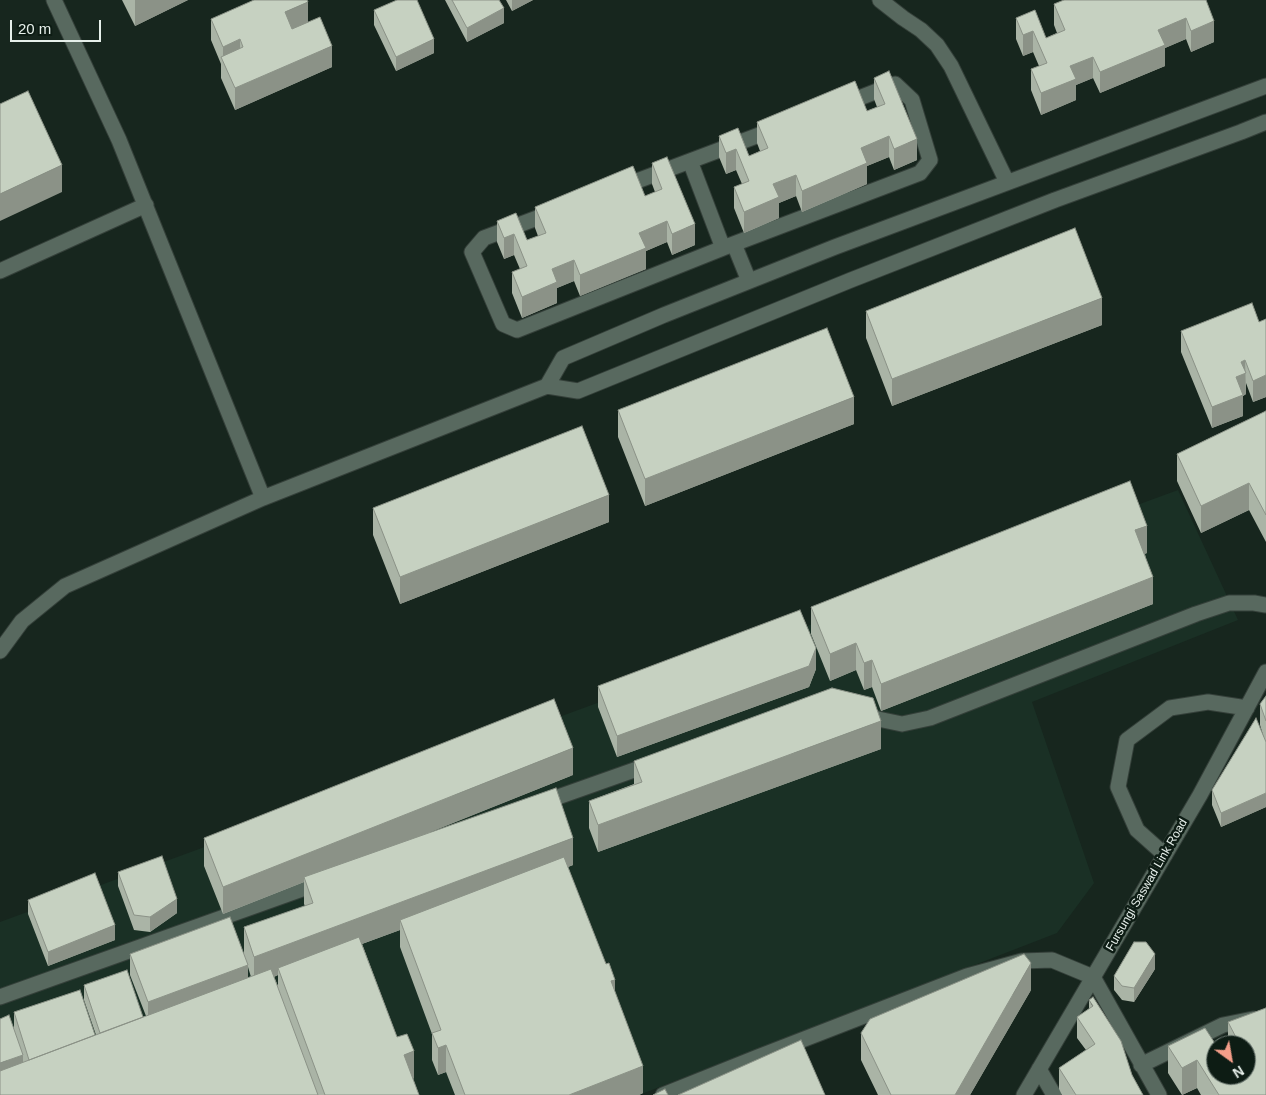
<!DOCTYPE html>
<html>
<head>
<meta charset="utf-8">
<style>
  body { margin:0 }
  #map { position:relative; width:1266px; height:1095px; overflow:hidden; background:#17261e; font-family:Arial,sans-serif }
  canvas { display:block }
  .north { position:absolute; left:1206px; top:1035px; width:50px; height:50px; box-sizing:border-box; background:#0d1c14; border:1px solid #64706a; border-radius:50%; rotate:148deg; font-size:14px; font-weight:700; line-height:20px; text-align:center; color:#e6efea }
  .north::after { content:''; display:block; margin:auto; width:18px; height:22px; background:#f49e89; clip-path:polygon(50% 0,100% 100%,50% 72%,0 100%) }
  .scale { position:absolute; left:10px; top:20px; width:91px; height:22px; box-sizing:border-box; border:2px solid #e6efea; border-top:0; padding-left:6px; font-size:15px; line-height:18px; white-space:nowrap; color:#e6efea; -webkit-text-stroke:4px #0d1c14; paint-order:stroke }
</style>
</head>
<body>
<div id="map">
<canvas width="1266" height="1095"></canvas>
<div class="north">N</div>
<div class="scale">20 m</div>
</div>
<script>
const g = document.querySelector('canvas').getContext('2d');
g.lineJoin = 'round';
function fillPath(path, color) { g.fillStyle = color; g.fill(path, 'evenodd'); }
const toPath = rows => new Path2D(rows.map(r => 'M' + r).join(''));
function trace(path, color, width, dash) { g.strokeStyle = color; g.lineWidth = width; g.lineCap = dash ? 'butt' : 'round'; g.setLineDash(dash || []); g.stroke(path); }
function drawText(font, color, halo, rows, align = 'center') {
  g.font = font + ' Arial,sans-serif'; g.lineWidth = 5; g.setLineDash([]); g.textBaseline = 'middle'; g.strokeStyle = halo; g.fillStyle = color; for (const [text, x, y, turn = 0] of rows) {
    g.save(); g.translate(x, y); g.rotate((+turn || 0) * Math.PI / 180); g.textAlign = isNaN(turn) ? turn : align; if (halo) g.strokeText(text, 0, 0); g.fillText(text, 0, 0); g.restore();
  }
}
const built = toPath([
  [1178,490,1238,620,1032,702,1094,883,1057,933,639,1095,0,1095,0,922]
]);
const minor = toPath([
  [54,0,119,140,263,498,547,386,578,391,851,280,1055,200,1241,132,1266,122],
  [880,0,903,18,921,30,937,45,951,66,1007,182],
  [621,187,775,129],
  [553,212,484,238,472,252,503,324,517,330,723,248,690,161],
  [734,244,749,281],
  [723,248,920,173,930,160,912,100,895,84,844,104],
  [0,271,146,205],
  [547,386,563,358,664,315,835,247,1266,86],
  [0,651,22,621,65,586,263,498],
  [861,713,878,719,902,724,930,718,1196,614,1229,603,1254,603,1266,605],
  [541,803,654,763],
  [1165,855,1137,830,1118,787,1127,740,1170,708,1208,702,1247,708],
  [0,997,322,882],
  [1141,1065,1223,1025,1253,1019,1266,1021],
  [1039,1069,1054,1095],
  [663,1095,758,1057,967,976,1022,961,1052,960,1093,977,1159,1095],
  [1024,1095,1200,795,1266,672]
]);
const wall = toPath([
  [122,0,188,0,135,26],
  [445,0,499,0,504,23,467,42],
  [506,0,533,0,512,11],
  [1206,0,1214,42,1191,52,1186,39,1165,48,1165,66,1100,93,1093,78,1076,85,1076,100,1041,115,1031,90,1031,69,1039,66,1033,52,1023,56,1016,39,1016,18,1046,38,1057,33,1054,25,1054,4],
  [374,10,434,53,396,71,374,25],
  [211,19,308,22,332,67,235,110,221,78,221,64,211,40],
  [874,78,917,160,894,170,889,157,867,166,867,184,802,212,796,196,779,203,779,218,744,233,734,208,734,187,742,184,736,170,726,174,719,157,719,136,749,156,760,151,757,143,757,122,867,111,877,107,874,99],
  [652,163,695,245,672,255,667,242,646,251,646,269,580,296,574,281,557,288,557,303,522,318,512,293,512,272,520,269,514,255,504,259,497,242,497,221,527,240,538,236,535,228,535,207,645,196,655,192,652,184],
  [866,311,1102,325,892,406,866,338],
  [1266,319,1266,397,1253,402,1246,383,1246,394,1243,396,1243,416,1212,428,1181,352,1181,331,1259,322],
  [618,410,854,424,645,506,618,437],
  [1266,411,1266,542,1249,510,1201,533,1177,481,1177,454],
  [373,508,609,522,400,604,373,535],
  [1147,553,1145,554,1153,604,881,711,872,687,864,690,856,670,830,681,811,634,811,607],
  [816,669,809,687,617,757,598,707,598,686],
  [1266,696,1266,807,1221,827,1212,805,1212,790,1264,738,1260,725,1260,704],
  [881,749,598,852,589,828,589,801,634,784,634,761],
  [573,775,430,832,573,865,568,867,615,993,643,1093,639,1095,455,1095,446,1072,438,1075,432,1060,432,1034,400,947,400,930,362,944,397,1037,414,1078,413,1079,419,1095,0,1095,14,1026,14,1012,95,1035,96,1035,84,1000,84,985,143,1017,146,1016,130,975,130,954,244,953,244,927,305,906,304,904,304,882,223,914,204,866,204,838],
  [248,967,251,977,248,978],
  [278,975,278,986,274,977],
  [118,872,177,913,150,932,134,930,118,886],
  [28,900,115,940,48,966,28,914],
  [1155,969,1134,1002,1122,1000,1114,990,1114,976],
  [1031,990,970,1095,878,1095,861,1060,861,1033],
  [1089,1000,1132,1075,1143,1095,1062,1095,1059,1089,1059,1068,1086,1050,1077,1038,1077,1017,1089,1009],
  [1266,1008,1266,1095,1201,1095,1197,1088,1182,1095,1168,1073,1168,1046,1205,1028,1216,1045,1216,1075,1246,1075,1246,1045,1228,1045,1228,1022]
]);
const shadedWall = toPath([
  [135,0,188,0,135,26],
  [512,0,533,0,512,11],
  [308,2,308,23,285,34,285,12],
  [504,8,504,23,467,42,467,28],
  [1186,18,1186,39,1165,48,1165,66,1100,93,1100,72,1158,30],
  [1214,21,1214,42,1191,52,1191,31],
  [1033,31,1033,52,1023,56,1023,35],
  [240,39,240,60,223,60,223,47],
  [434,39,434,53,396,71,396,57],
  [332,46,332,67,235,110,235,88],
  [1093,57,1093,78,1076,85,1076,100,1041,115,1041,93,1070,66],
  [889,136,889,157,867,166,867,184,802,212,802,191,861,148],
  [917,139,917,160,894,170,894,149],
  [736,149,736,170,726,174,726,153],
  [62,165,62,192,0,221,0,194],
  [796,175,796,196,779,203,779,218,744,233,744,212,773,184],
  [667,221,667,242,646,251,646,269,580,296,580,275,639,233],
  [695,224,695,245,672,255,672,234],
  [514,234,514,255,504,259,504,238],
  [574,260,574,281,557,288,557,303,522,318,522,297,552,269],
  [1102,298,1102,325,892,406,892,379],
  [1245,360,1246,394,1243,396,1243,416,1212,428,1212,407,1241,362],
  [1266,375,1266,397,1253,402,1253,381],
  [854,397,854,424,645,506,645,479],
  [1249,483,1249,510,1201,533,1201,506],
  [609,495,609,522,400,604,400,577],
  [1147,526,1147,553,1135,558,1135,530],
  [1153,577,1153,604,881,711,881,684],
  [856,643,856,670,830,681,830,654],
  [816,648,816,669,809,687,617,757,617,736],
  [872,660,872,687,864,690,864,663],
  [881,721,881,749,598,852,598,825],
  [573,748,573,775,306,882,304,877,304,882,223,914,223,887],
  [1266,793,1266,807,1221,827,1221,813],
  [573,838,573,865,403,929,400,920,400,930,280,974,278,968,278,975,254,984,254,957],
  [177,899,177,913,150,932,150,917],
  [115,925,115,940,48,966,48,952],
  [1155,954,1155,969,1134,1002,1134,988],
  [1031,963,1031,990,970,1095,955,1095],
  [248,965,248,986,148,1023,148,1002],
  [615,980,615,1007,611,981],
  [446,1045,446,1072,438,1075,438,1048],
  [414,1051,414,1078,404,1082,404,1055],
  [23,1055,23,1069,0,1077,0,1063],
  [1197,1060,1197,1088,1182,1095,1182,1068],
  [643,1066,643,1093,639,1095,569,1095]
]);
const building = toPath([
  [254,0,307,0,308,2,285,12,292,29,320,17,332,46,235,88,221,57,243,47,240,39,223,47,211,19,254,0],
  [397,0,417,0,434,39,396,57,374,10,397,0],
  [452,0,499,0,504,8,467,28,452,0],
  [1064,0,1206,0,1214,21,1191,31,1186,18,1158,30,1165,45,1100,72,1093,57,1070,66,1076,79,1041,93,1031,69,1047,63,1033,31,1023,35,1016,18,1035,10,1046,38,1065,30,1054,4,1064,0],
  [889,71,917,139,894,149,889,136,861,148,867,163,802,191,796,175,773,184,779,197,744,212,734,187,749,181,736,149,726,153,719,136,738,128,749,156,768,148,757,122,855,81,867,111,885,104,874,78,889,71],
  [28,91,62,165,0,194,0,104,28,91],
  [667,157,695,224,672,234,667,221,639,233,646,248,580,275,574,260,552,269,557,282,522,297,512,272,527,266,514,234,504,238,497,221,516,213,527,240,546,233,535,207,633,166,645,196,662,189,652,163,667,157],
  [1075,228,1102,298,892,379,866,311,1075,228],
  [1252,303,1259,322,1266,319,1266,375,1253,381,1245,360,1241,362,1246,373,1236,377,1243,395,1212,407,1181,331,1252,303],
  [827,328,854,397,645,479,618,410,827,328],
  [1266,411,1266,515,1249,483,1201,506,1177,454,1266,411],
  [582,426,609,495,400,577,373,508,582,426],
  [1130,481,1147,526,1135,530,1153,577,881,684,872,660,864,663,856,643,830,654,811,607,1130,481],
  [800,610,816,648,809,666,617,736,598,686,800,610],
  [832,688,873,698,881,721,598,825,589,801,642,782,634,761,832,688],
  [1266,696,1266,721,1260,704,1266,696],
  [554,699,573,748,223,887,204,838,554,699],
  [1256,718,1266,742,1266,793,1221,813,1212,790,1256,718],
  [556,788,573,838,254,957,244,927,313,903,304,877,556,788],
  [162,856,177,899,150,917,134,915,118,872,162,856],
  [564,857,606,964,609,963,615,980,611,981,643,1066,569,1095,465,1095,446,1045,438,1048,432,1033,441,1030,400,920,564,857],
  [95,873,115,925,48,952,28,900,95,873],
  [230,917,248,965,148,1002,130,954,230,917],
  [359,937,397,1037,407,1034,414,1051,404,1055,419,1095,325,1095,278,968,359,937],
  [1134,942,1146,942,1155,954,1134,988,1122,986,1114,976,1134,942],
  [1024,954,1031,963,955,1095,891,1095,861,1033,870,1019,1024,954],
  [271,969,318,1095,0,1095,0,1071,271,969],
  [127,970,143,1017,100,1033,84,985,127,970],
  [80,990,95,1035,29,1060,14,1012,80,990],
  [1093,997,1121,1041,1132,1075,1143,1095,1076,1095,1059,1068,1095,1044,1077,1017,1093,1006,1089,1000,1093,997],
  [1266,1008,1266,1095,1219,1095,1197,1060,1182,1068,1168,1046,1205,1028,1216,1045,1216,1075,1246,1075,1246,1045,1240,1045,1228,1022,1266,1008],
  [9,1015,23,1055,0,1063,0,1019,9,1015],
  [801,1040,825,1095,678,1095,801,1040],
  [665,1089,668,1095,653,1095,665,1089]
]);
const streetNames = [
  ["Fursungi Saswad Link Road",1147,885,-60]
];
fillPath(built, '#1a3025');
trace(minor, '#35403a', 17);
trace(minor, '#58695f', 15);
fillPath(wall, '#aab4a6');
fillPath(shadedWall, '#8b9287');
fillPath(building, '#c6d1c1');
trace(building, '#8b9287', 1);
drawText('12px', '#e6efea', '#0d1c14', streetNames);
</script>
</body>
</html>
